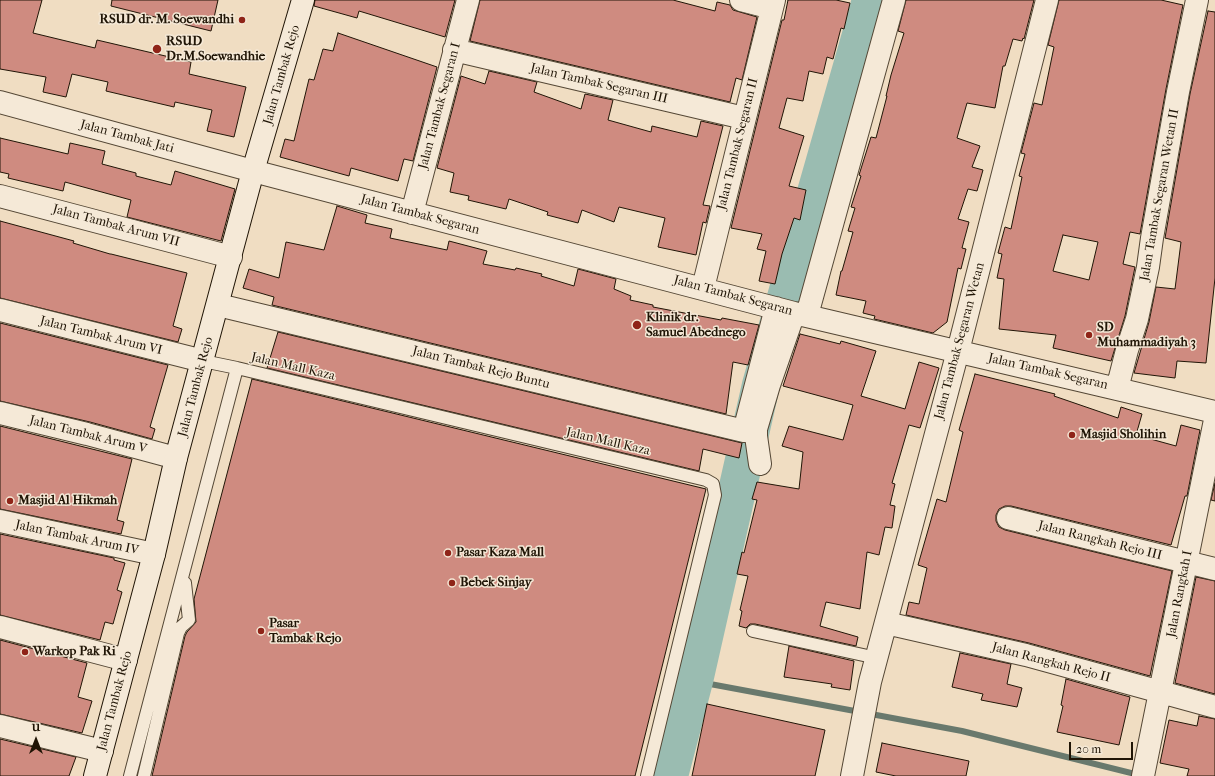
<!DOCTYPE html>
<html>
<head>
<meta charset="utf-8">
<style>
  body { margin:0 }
  #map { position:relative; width:1215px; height:776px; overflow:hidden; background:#f0ddc2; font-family:"IM FELL French Canon",serif }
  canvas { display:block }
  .north { position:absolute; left:16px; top:720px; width:40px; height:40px; -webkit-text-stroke:3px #f5e9d7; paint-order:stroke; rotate:0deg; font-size:11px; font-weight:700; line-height:16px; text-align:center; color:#201506 }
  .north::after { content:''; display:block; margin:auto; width:14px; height:18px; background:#201506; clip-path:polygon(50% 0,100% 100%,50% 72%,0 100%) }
  .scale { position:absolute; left:1069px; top:742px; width:64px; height:18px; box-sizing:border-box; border:2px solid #201506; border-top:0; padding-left:5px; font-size:12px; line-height:14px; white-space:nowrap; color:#201506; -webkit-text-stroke:3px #f5e9d7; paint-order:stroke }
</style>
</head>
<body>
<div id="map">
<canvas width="1215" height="776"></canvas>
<div class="north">U</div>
<div class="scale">20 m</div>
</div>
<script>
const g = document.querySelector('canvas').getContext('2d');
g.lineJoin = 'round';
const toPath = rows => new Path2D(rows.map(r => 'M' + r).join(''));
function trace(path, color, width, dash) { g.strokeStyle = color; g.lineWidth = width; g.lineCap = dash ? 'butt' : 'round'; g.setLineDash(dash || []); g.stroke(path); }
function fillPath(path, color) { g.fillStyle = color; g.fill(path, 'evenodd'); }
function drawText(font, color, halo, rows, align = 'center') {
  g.font = font + ' "IM FELL French Canon",serif'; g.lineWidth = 3; g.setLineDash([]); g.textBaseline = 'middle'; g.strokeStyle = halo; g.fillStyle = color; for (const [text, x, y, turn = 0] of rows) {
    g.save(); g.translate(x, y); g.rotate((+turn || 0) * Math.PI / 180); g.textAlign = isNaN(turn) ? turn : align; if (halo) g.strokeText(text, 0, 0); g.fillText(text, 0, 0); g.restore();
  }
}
const stream = toPath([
  [694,681,962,731,1139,775]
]);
const river = toPath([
  [669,776,694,681,761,385,871,0]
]);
const building = toPath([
  [0,0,42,0,33,33,95,48,97,40,191,62,189,74,246,87,234,137,207,131,212,110,175,102,174,107,106,91,108,82,72,74,66,97,43,92,46,77,0,69,0,0],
  [112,0,218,0,211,31,111,6,112,0],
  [315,0,455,0,445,37,359,11,357,18,314,6,315,0],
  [480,0,673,0,715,11,717,2,730,5,733,10,757,17,742,80,736,78,730,102,470,41,480,0],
  [788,0,836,0,850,3,844,29,841,28,833,59,827,57,823,74,809,71,803,101,787,98,779,128,804,136,789,186,806,190,800,220,794,218,782,254,775,284,759,281,766,251,757,249,762,234,731,228,782,20,784,20,788,0],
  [906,0,1034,0,1024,39,1023,38,1022,41,1013,39,1005,66,1003,66,995,108,967,103,957,138,980,146,972,167,983,170,977,191,968,189,958,219,969,222,962,248,966,249,961,269,958,268,947,322,933,333,874,319,875,316,863,313,866,301,836,295,841,271,842,271,853,232,848,231,855,208,851,207,861,176,859,175,871,137,876,138,887,96,886,96,891,75,904,33,898,31,906,0],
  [1059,0,1161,0,1183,5,1166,89,1140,234,1130,232,1123,264,1135,267,1125,316,1111,361,1053,348,1056,335,999,329,1004,279,997,278,1002,254,998,253,1005,227,1011,229,1022,177,1019,176,1025,154,1021,153,1034,103,1042,105,1054,47,1048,45,1059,0],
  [1063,235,1098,242,1089,280,1053,271,1063,235],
  [1208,11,1215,12,1215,278,1206,363,1177,361,1175,378,1134,373,1149,322,1156,287,1175,289,1181,242,1165,238,1190,94,1208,11],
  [338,33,437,67,413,161,404,159,398,181,351,168,349,176,280,157,285,139,294,141,309,79,314,80,323,49,333,51,338,33],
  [489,71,537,82,534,92,581,109,585,94,613,100,608,120,651,132,652,126,697,137,701,121,723,126,703,205,710,206,706,223,703,222,696,255,658,247,665,218,619,207,614,222,582,210,578,223,547,215,548,212,509,199,506,209,468,200,469,196,450,192,454,173,437,168,461,76,485,84,489,71],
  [0,138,68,154,70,143,105,151,102,164,136,173,136,176,171,185,175,171,235,189,221,241,127,217,131,200,65,182,63,191,8,178,9,174,0,172,0,138],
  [337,206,367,215,365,223,392,229,390,238,447,250,449,241,487,251,483,264,515,270,516,268,542,274,541,276,574,286,578,269,616,279,614,289,631,296,630,300,653,305,653,307,721,320,722,318,759,325,748,365,733,362,726,414,272,305,274,297,243,288,249,269,279,278,286,242,324,250,337,206],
  [0,221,74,241,73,243,110,254,111,254,187,273,173,326,182,329,178,342,0,298,0,221],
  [0,323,168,365,150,427,155,429,152,439,90,422,0,401,0,323],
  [278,332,742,443,739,458,703,449,699,471,267,368,278,332],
  [800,334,840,344,841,341,876,351,861,396,905,409,919,362,939,368,920,428,909,425,892,483,895,484,890,505,895,506,892,528,885,527,879,555,867,552,860,609,826,602,820,626,858,637,856,646,755,624,750,624,746,628,739,626,742,611,740,610,748,576,737,574,742,552,744,553,757,500,752,499,757,482,799,489,803,452,782,446,789,426,843,440,853,405,783,386,800,334],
  [975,374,1055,394,1054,396,1118,418,1121,407,1142,414,1136,435,1176,446,1181,425,1200,430,1187,496,1185,496,1171,545,1011,506,1005,506,999,509,996,515,996,521,999,527,1005,530,1172,571,1150,676,1029,643,906,615,909,602,919,604,927,568,918,565,937,499,946,502,963,432,959,430,975,374],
  [252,379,706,489,635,776,152,776,185,636,187,632,196,622,194,599,252,379],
  [0,426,132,459,117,520,124,522,121,534,0,509,0,426],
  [1215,483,1215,501,1211,500,1215,483],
  [0,534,114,558,114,560,125,563,117,590,122,592,113,624,105,622,100,640,0,615,0,534],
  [1196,577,1215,581,1215,694,1175,683,1196,577],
  [0,640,87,663,78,697,92,701,82,733,0,714,0,640],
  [789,646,854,661,850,690,831,687,832,684,784,677,789,646],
  [960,653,1011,664,1007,684,1022,688,1017,707,981,700,983,694,952,687,960,653],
  [1066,679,1130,697,1119,745,1057,732,1063,706,1061,705,1066,679],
  [707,704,825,730,815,776,692,776,707,704],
  [1199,716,1215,719,1215,776,1187,776,1189,769,1160,763,1169,720,1197,726,1199,716],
  [0,739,76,757,69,776,0,776,0,739],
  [882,743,969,761,966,776,896,776,876,772,882,743]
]);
const lane = toPath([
  [203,361,237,368,706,480,713,484,715,495,647,776],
  [753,631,877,658],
  [130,776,237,368],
  [144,776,178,633,181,627,189,620,185,583]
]);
const street = toPath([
  [741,0,772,8],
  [454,50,744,118],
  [0,102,253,171,794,313,1215,412],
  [0,196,231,257],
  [412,213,468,0],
  [703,288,774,0],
  [218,305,744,431,776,308],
  [0,310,203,361],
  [807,315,894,0],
  [1117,389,1127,350,1137,319,1148,267,1152,238,1178,92,1197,0],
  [0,413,87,434,176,458],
  [760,464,756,436,756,429,769,385,794,313],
  [1008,518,1215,569],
  [0,521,154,554],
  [886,623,1026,655,1215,707],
  [0,627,126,660],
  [0,726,102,751],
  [852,776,870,682,958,351,1047,0],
  [1143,776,1215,420]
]);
const secondary = toPath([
  [95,776,154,554,176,458,253,171,303,0]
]);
const markers = [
  [242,20,4,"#8f2418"],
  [157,49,5,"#8f2418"],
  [637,325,5,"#8f2418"],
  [1089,335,4,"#8f2418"],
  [1072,435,4,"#8f2418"],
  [10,501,4,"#8f2418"],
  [448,553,4,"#8f2418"],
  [452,583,4,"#8f2418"],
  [261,631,4,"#8f2418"],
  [25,652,4,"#8f2418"]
];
const poiNames = [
  ["RSUD dr. M. Soewandhi",234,20,"right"],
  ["RSUD",166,42],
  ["Dr.M.Soewandhie",166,57],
  ["Klinik dr.",646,318],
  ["Samuel Abednego",646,333],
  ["SD",1097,328],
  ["Muhammadiyah 3",1097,343],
  ["Masjid Sholihin",1080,435],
  ["Masjid Al Hikmah",18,501],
  ["Pasar Kaza Mall",456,553],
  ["Bebek Sinjay",460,583],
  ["Pasar",269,624],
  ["Tambak Rejo",269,639],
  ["Warkop Pak Ri",33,652]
];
const streetNames = [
  ["Jalan Tambak Rejo",282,75,-74],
  ["Jalan Tambak Segaran III",599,84,13],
  ["Jalan Tambak Segaran I",440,106,-75],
  ["Jalan Tambak Jati",127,137,15],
  ["Jalan Tambak Segaran II",738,144,-76],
  ["Jalan Tambak Segaran Wetan II",1160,195,-80],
  ["Jalan Tambak Segaran",420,215,15],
  ["Jalan Tambak Arum VII",116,226,15],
  ["Jalan Tambak Segaran",733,296,15],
  ["Jalan Tambak Arum VI",101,336,14],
  ["Jalan Tambak Segaran Wetan",960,341,-75],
  ["Jalan Mall Kaza",293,367,13],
  ["Jalan Tambak Rejo Buntu",481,368,14],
  ["Jalan Tambak Segaran",1048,372,13],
  ["Jalan Tambak Rejo",196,387,-75],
  ["Jalan Tambak Arum V",88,435,14],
  ["Jalan Mall Kaza",608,442,13],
  ["Jalan Tambak Arum IV",77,538,12],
  ["Jalan Rangkah Rejo III",1100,541,14],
  ["Jalan Rangkah I",1180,594,-79],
  ["Jalan Rangkah Rejo II",1051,663,15],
  ["Jalan Tambak Rejo",115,701,-75]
];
trace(stream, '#69796d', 6);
trace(river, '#9abcb1', 38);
fillPath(building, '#cf8b80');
trace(building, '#201506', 1);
trace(lane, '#544735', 14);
trace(street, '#544735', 24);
trace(secondary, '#201506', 24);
trace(lane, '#f5e9d7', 12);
trace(street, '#f5e9d7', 22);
trace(secondary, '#f5e9d7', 22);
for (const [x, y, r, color] of markers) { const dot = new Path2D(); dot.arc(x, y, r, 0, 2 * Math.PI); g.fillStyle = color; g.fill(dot); trace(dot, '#f5e9d7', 1.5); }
drawText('bold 13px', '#201506', '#f5e9d7', poiNames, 'left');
drawText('13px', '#201506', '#f5e9d7', streetNames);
</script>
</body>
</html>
